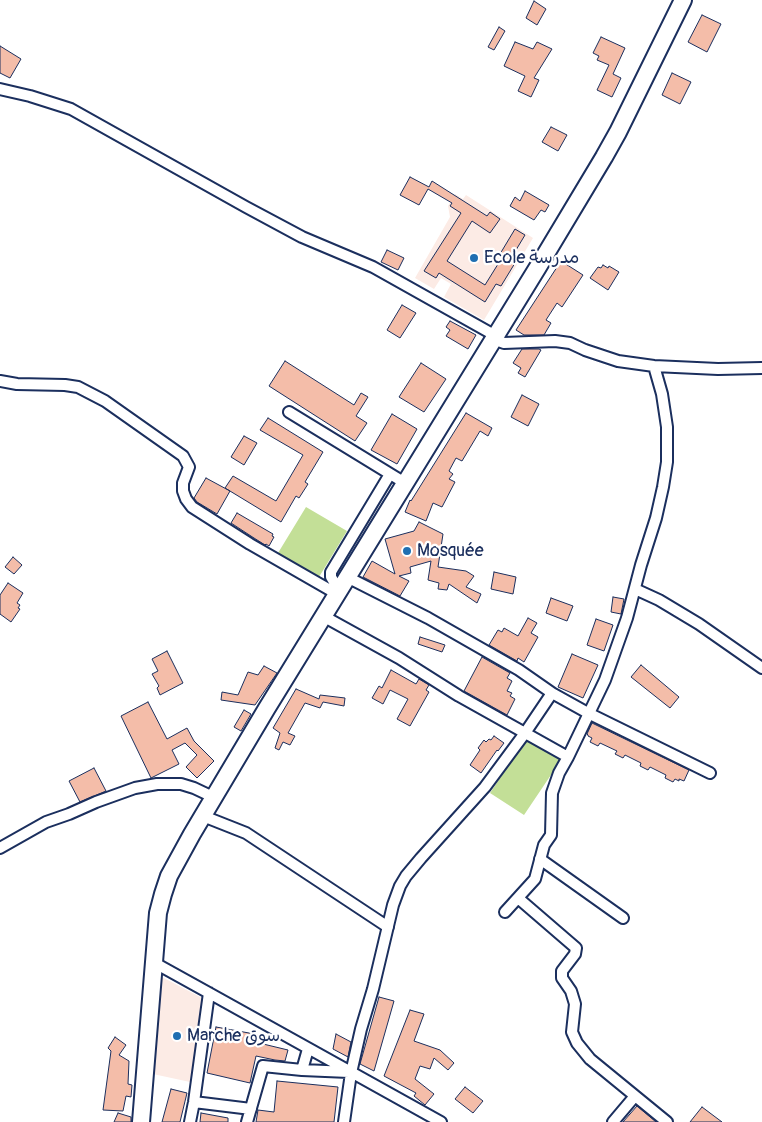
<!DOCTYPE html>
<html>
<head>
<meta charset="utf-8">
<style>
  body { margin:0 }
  canvas { display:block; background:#fff }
</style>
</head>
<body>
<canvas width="762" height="1122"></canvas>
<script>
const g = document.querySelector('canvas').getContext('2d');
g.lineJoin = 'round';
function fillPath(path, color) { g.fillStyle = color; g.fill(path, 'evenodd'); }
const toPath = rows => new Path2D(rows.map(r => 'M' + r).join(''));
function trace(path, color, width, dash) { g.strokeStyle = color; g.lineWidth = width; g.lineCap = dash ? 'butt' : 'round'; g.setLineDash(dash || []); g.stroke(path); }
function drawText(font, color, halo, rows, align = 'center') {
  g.font = font + ' Pangolin,"Playpen Sans Arabic",sans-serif'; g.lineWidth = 4.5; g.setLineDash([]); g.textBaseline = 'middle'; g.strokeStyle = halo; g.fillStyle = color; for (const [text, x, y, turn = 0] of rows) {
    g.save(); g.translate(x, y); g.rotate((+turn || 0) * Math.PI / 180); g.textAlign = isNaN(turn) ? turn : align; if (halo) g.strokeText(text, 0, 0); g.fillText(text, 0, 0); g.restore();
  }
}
const built = toPath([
  [455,194,463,199,466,195,533,238,484,320,444,297,451,284,441,278,434,289,415,278,450,217,448,206],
  [160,976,204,999,190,1082,153,1074]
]);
const green = toPath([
  [306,507,347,531,319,577,278,553],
  [527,738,561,760,524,815,490,793]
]);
const building = toPath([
  [534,1,546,9,537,25,526,18,534,1],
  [702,15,721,24,707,52,688,42,702,15],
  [499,27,505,31,494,50,488,47,499,27],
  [601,37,625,48,613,74,621,78,612,97,597,90,609,65,597,60,599,56,593,53,601,37],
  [515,42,533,49,537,42,552,49,534,78,539,80,531,97,518,91,525,76,504,66,515,42],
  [0,46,21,59,10,78,0,73,0,46],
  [672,73,691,82,680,104,662,95,672,73],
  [551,127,567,135,558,151,542,142,551,127],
  [410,177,429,187,432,181,487,216,490,212,500,219,490,233,472,221,447,261,485,285,503,256,500,254,515,229,525,235,510,260,515,263,501,286,496,284,485,302,439,273,436,278,424,271,461,213,450,206,452,203,428,189,419,205,400,195,410,177],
  [525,191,549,205,545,212,541,210,534,220,510,206,515,197,520,201,525,191],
  [387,250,404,258,398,270,381,262,387,250],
  [561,261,583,275,562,307,557,303,546,320,551,323,544,335,524,335,516,330,561,261],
  [603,265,608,268,609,266,619,272,608,290,590,278,598,267,601,268,603,265],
  [402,305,416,313,400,338,387,330,402,305],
  [450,321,476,335,468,349,446,336,450,330,446,327,450,321],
  [522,349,539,349,541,350,525,377,518,373,521,368,513,363,522,349],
  [285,361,354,405,361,393,368,397,356,416,367,423,355,441,269,386,285,361],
  [421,363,446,379,424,412,399,397,421,363],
  [522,395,539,404,528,426,511,417,522,395],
  [466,413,492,428,488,436,480,431,462,461,456,458,449,471,453,474,449,479,455,482,442,507,433,503,426,521,405,512,410,500,411,501,466,413],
  [392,414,417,429,397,464,371,450,392,414],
  [268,418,323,452,305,482,308,484,299,498,296,496,281,522,225,488,233,476,276,501,303,455,260,430,268,418],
  [244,436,257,443,244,465,231,457,244,436],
  [206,478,230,491,217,514,197,502,194,498,206,478],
  [237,513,273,534,272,536,274,537,269,546,266,544,265,545,254,538,231,523,237,513],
  [419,522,443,534,438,567,466,571,474,576,466,587,481,594,477,603,449,584,447,590,438,589,439,583,428,580,431,561,410,567,411,573,399,576,409,581,400,596,363,577,372,561,395,574,385,539,414,531,419,522],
  [13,557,22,565,14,574,5,567,13,557],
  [494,572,516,577,513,594,491,589,494,572],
  [8,583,23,593,17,603,20,605,18,608,20,609,11,622,0,614,0,595,8,583],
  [613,597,624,599,621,614,611,612,613,597],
  [551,598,573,606,567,621,546,613,551,598],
  [528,618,537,623,531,633,538,637,524,662,518,658,517,661,489,645,498,630,502,632,504,628,518,636,528,618],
  [596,619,613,625,604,651,587,645,596,619],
  [420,637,445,645,442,652,418,644,420,637],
  [167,651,183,683,160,695,157,688,159,686,152,674,158,671,152,659,167,651],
  [572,654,598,665,583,698,558,687,572,654],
  [482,657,510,673,507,678,512,681,507,691,512,693,510,696,515,699,507,715,464,691,482,657],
  [641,665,679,697,670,708,631,677,641,665],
  [264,666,277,673,255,705,221,700,222,692,238,695,248,672,258,675,264,666],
  [391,670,416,684,419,679,429,685,426,690,429,692,410,726,397,719,408,699,390,690,383,704,372,698,379,686,382,688,391,670],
  [296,689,319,699,320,695,345,698,344,706,323,702,320,708,305,703,288,733,295,736,290,745,283,742,279,750,275,748,280,733,273,728,296,689],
  [148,702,167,739,187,728,194,741,214,761,197,778,186,767,197,755,185,743,172,750,179,764,151,778,121,716,148,702],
  [244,710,251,714,241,731,234,727,244,710],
  [592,723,689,770,684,781,679,779,679,781,675,779,673,782,665,778,666,775,650,767,648,770,640,766,641,763,625,755,623,758,615,754,617,751,600,743,598,746,590,742,592,738,588,736,588,735,587,734,592,723],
  [494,736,504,743,498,751,497,750,481,773,470,765,480,750,478,748,484,740,486,742,489,739,491,740,494,736],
  [94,768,106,791,80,802,69,781,94,768],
  [379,997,394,1001,374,1071,360,1064,379,997],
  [410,1010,424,1014,414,1041,440,1050,454,1063,448,1070,434,1058,430,1069,420,1066,415,1079,434,1094,425,1105,414,1096,416,1093,384,1076,410,1010],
  [216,1027,260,1035,259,1043,288,1050,285,1061,275,1060,256,1056,250,1083,207,1073,216,1027],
  [336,1034,351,1042,348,1057,333,1049,336,1034],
  [115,1037,126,1045,119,1055,129,1061,128,1084,132,1085,131,1097,126,1096,123,1111,103,1110,111,1051,108,1048,115,1037],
  [277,1081,338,1087,334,1122,256,1122,258,1110,274,1112,277,1081],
  [465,1087,483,1101,473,1113,455,1099,465,1087],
  [171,1089,187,1093,180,1122,162,1122,171,1089],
  [637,1106,656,1122,623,1122,637,1106],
  [702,1107,722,1122,690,1122,702,1107],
  [118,1113,131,1117,131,1122,114,1122,118,1113],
  [201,1113,228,1118,228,1122,200,1122,201,1113]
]);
const minor = toPath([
  [0,89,30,96,71,109,246,207,302,237,373,267,496,336],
  [493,339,504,343,555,341,570,343,585,350,618,361,654,366,718,369,762,368],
  [0,381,17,384,65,385,78,387,105,401,183,456,189,467,183,483,183,491,186,499,192,507,250,544,337,594],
  [289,412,405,483],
  [347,577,428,618,519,670,552,693],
  [342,587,334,582,331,577,331,572,390,474],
  [635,589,659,600,699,624,762,668],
  [323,616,399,658,459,696,568,757,559,773,552,793,551,835,544,845,535,879,505,912],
  [568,757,605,680,627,618,641,565,656,518,663,487,667,462,667,427,662,394,654,366],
  [203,816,246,833,388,927],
  [0,848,46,822,69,814,96,802,135,788,157,784,181,784,194,788,213,797],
  [540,859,623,918],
  [518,898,576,948,575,954,562,971,562,978,571,991,575,1004,572,1032,577,1043,590,1059,667,1122],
  [153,962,209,993,441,1122],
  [302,1070,349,1072],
  [194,1102,251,1109],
  [190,1122,194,1102,209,993],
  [247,1122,263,1066,302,1070,308,1049],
  [344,1122,351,1073,361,1029,373,989,393,905,400,886,406,876,421,858,485,787,525,733,552,693,588,713,710,773],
  [613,1122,635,1096]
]);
const primary = toPath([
  [141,1122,158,913,163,894,169,876,192,834,267,708,538,267,604,157,618,132,683,0]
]);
const markers = [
  [474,258,5,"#1f6fb2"],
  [407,551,5,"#1f6fb2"],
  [177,1036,5,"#1f6fb2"]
];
const poiNames = [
  ["Ecole مدرسة",484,258],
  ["Mosquée",417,551],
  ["Marche سوق",187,1036]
];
fillPath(built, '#fcebe5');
fillPath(green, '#c3df97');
fillPath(building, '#f4bda9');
trace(building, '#1b2f5e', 1);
trace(minor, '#1b2f5e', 14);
trace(primary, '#1b2f5e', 20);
trace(minor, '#fff', 10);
trace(primary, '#fff', 16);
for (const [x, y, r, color] of markers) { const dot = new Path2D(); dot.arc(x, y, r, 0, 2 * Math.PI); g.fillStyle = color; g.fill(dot); trace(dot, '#fff', 2); }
drawText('18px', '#1b2f5e', '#fff', poiNames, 'left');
</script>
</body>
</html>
